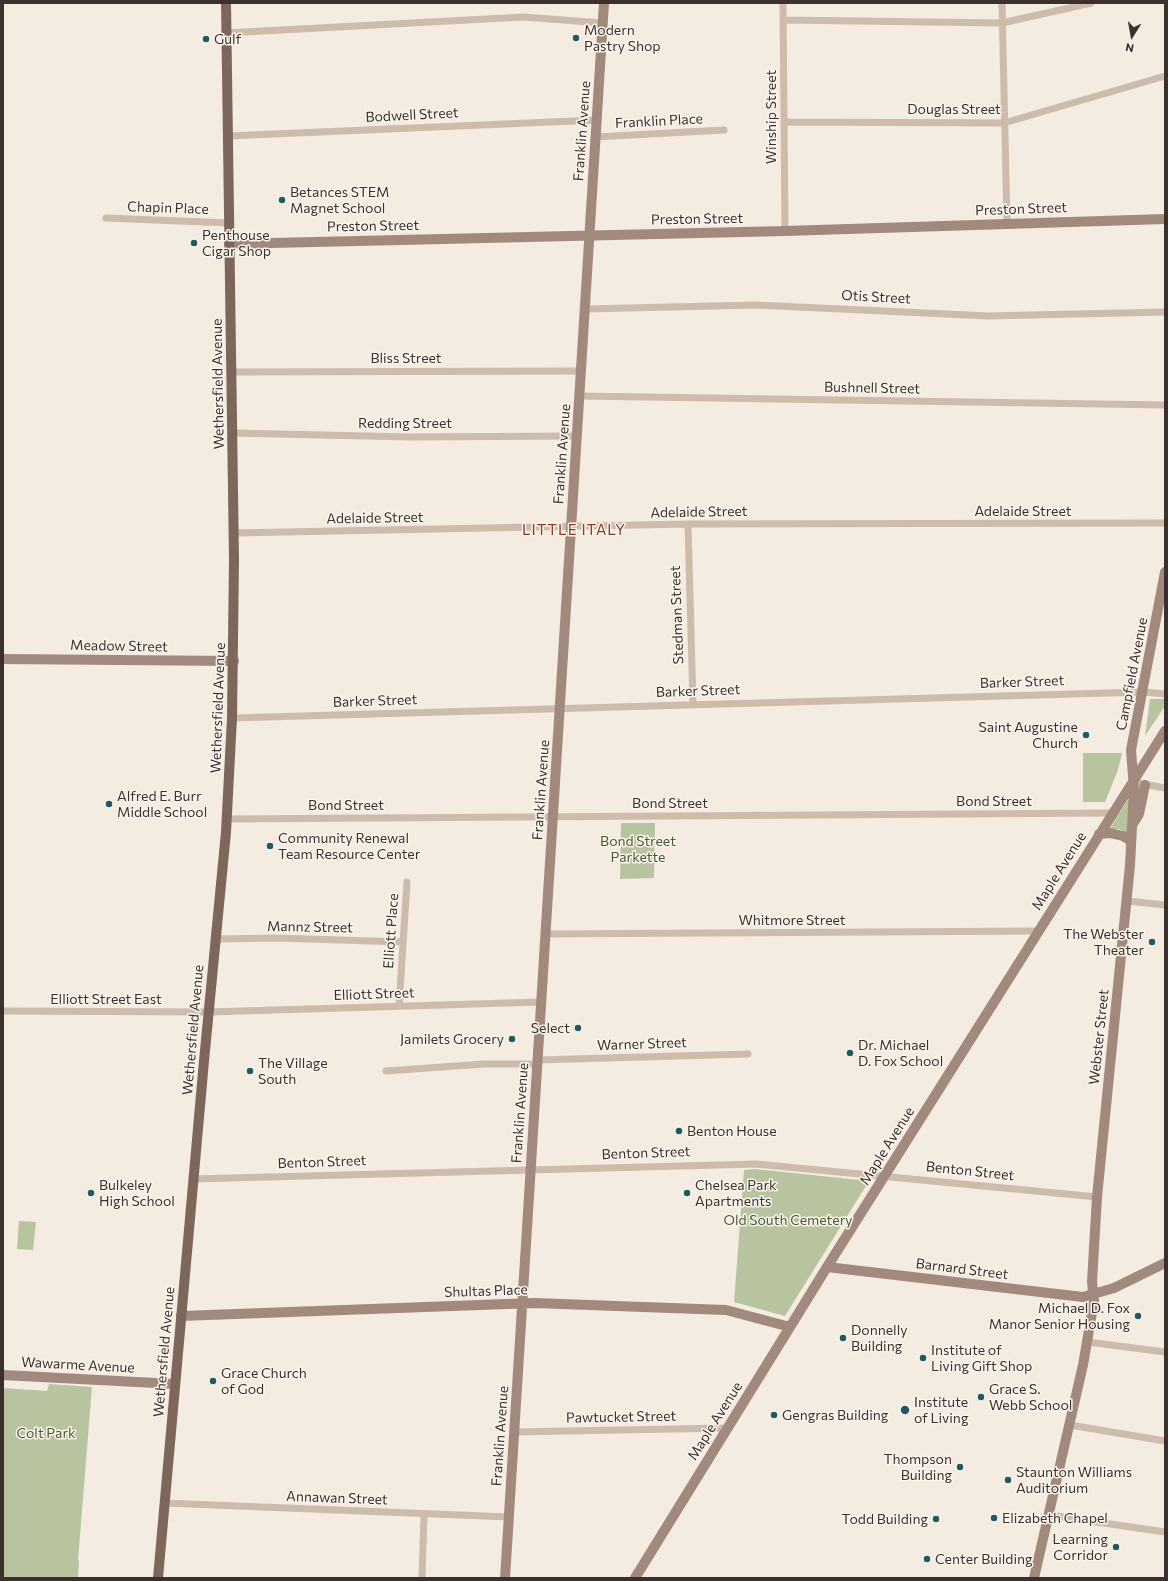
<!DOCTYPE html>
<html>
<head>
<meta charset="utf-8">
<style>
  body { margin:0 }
  #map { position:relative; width:1168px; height:1581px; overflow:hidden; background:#f4ebe1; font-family:Commissioner,sans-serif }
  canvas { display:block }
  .frame { position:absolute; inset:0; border:4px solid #3b302b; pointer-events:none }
  .north { position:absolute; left:1112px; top:16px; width:40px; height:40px; -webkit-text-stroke:3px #fbf5ee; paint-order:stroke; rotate:191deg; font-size:11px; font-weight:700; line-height:16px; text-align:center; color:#3b302b }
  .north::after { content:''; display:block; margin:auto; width:14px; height:18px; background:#3b302b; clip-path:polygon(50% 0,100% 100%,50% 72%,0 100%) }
</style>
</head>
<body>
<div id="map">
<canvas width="1168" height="1581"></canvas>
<div class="frame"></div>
<div class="north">N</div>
</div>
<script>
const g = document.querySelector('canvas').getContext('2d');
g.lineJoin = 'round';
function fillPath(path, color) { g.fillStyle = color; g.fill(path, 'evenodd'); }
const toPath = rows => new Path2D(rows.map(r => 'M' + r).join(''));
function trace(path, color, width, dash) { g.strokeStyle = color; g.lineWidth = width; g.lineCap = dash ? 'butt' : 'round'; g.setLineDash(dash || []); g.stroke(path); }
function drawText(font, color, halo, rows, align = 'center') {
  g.font = font + ' Commissioner,sans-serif'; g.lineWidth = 3; g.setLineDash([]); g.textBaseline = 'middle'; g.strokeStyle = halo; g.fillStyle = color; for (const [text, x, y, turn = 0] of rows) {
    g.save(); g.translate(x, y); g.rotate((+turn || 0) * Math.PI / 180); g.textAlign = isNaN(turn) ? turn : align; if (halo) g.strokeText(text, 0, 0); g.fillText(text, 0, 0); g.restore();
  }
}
const green = toPath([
  [1150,699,1165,699,1165,706,1145,736],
  [1083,753,1122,753,1118,770,1105,802,1083,802],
  [1129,800,1127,833,1119,829,1110,829,1127,801],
  [621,823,655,823,654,878,620,879],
  [755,1169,869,1181,785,1316,734,1302,744,1170],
  [19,1221,36,1222,33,1250,17,1249],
  [49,1384,92,1387,78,1560,79,1561,78,1578,3,1578,3,1388,47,1391]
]);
const street = toPath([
  [783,3,785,231],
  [1002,3,1007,224],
  [784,20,1002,23,1091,3],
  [226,33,523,17,603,23],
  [784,122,1004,123,1165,76],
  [228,136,597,120],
  [596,137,724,130],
  [106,218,229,223],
  [585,309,756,305,988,316,1165,312],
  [232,372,581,371],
  [579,396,1165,405],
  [233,433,410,437,577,436],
  [688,524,693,704],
  [234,533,688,524,1165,523],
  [232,718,1143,692,1165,694],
  [1133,782,1165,788],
  [227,819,1112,813],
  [1127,901,1165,905],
  [545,934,1038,931],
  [216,939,276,938,403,942],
  [399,1006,407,882],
  [3,1011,208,1012,541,1002],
  [538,1060,748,1054],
  [386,1071,484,1064,537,1064],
  [193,1179,756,1164,1097,1197],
  [1088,1342,1165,1352],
  [1070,1425,1165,1441],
  [514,1432,727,1428],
  [164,1503,509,1517],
  [1049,1515,1165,1532],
  [422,1578,424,1515]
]);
const secondary = toPath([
  [229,244,785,231,1165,219],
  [3,659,234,661],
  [1134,822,1139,814,1145,785],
  [1099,834,1110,833,1123,836,1131,841],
  [827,1267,1083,1297,1114,1288,1165,1263],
  [181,1316,534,1303,726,1310,790,1327],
  [3,1375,175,1384],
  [505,1578,604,3],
  [635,1578,827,1267,1165,731],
  [1034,1578,1083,1365,1094,1301,1092,1282,1097,1197,1130,865,1134,789,1131,750,1165,572]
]);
const primary = toPath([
  [158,1578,204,1061,226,832,232,718,234,560,226,3]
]);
const markers = [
  [576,38,4,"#1f5a5e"],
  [206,39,4,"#1f5a5e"],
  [282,200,4,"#1f5a5e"],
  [194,243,4,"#1f5a5e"],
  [1086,735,4,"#1f5a5e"],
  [109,804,4,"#1f5a5e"],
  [270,846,4,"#1f5a5e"],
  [1152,942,4,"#1f5a5e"],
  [578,1028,4,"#1f5a5e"],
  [512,1039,4,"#1f5a5e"],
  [850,1053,4,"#1f5a5e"],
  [250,1071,4,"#1f5a5e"],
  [679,1131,4,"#1f5a5e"],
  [91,1193,4,"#1f5a5e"],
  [687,1193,4,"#1f5a5e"],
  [1138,1316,4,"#1f5a5e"],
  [843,1338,4,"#1f5a5e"],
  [923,1358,4,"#1f5a5e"],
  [213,1381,4,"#1f5a5e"],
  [981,1397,4,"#1f5a5e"],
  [905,1410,5,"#1f5a5e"],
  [774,1415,4,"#1f5a5e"],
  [960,1467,4,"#1f5a5e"],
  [1008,1480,4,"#1f5a5e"],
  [994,1518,4,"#1f5a5e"],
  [936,1519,4,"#1f5a5e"],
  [1116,1547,4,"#1f5a5e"],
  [927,1559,4,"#1f5a5e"]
];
const poiNames = [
  ["Modern",584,30],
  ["Pastry Shop",584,46],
  ["Gulf",214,39],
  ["Betances STEM",290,192],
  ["Magnet School",290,208],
  ["Penthouse",202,235],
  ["Cigar Shop",202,251],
  ["Saint Augustine",1078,727,"right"],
  ["Church",1078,743,"right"],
  ["Alfred E. Burr",117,796],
  ["Middle School",117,812],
  ["Community Renewal",278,838],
  ["Team Resource Center",278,854],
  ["The Webster",1144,934,"right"],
  ["Theater",1144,950,"right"],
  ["Select",570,1028,"right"],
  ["Jamilets Grocery",504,1039,"right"],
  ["Dr. Michael",858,1045],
  ["D. Fox School",858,1061],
  ["The Village",258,1063],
  ["South",258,1079],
  ["Benton House",687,1131],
  ["Bulkeley",99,1185],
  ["High School",99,1201],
  ["Chelsea Park",695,1185],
  ["Apartments",695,1201],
  ["Michael D. Fox",1130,1308,"right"],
  ["Manor Senior Housing",1130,1324,"right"],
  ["Donnelly",851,1330],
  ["Building",851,1346],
  ["Institute of",931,1350],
  ["Living Gift Shop",931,1366],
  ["Grace Church",221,1373],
  ["of God",221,1389],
  ["Grace S.",989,1389],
  ["Webb School",989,1405],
  ["Institute",914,1402],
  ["of Living",914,1418],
  ["Gengras Building",782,1415],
  ["Thompson",952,1459,"right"],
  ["Building",952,1475,"right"],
  ["Staunton Williams",1016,1472],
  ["Auditorium",1016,1488],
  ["Elizabeth Chapel",1002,1518],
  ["Todd Building",928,1519,"right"],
  ["Learning",1108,1539,"right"],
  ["Corridor",1108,1555,"right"],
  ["Center Building",935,1559]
];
const streetNames = [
  ["Douglas Street",954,109],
  ["Bodwell Street",412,115,-3],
  ["Winship Street",771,117,-90],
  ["Franklin Place",659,121,-3],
  ["Franklin Avenue",582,131,-86],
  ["Chapin Place",168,208,2],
  ["Preston Street",1021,209,-2],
  ["Preston Street",697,219,-1],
  ["Preston Street",373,226,-1],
  ["Otis Street",876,297,3],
  ["Bliss Street",406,358],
  ["Wethersfield Avenue",218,384,-91],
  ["Bushnell Street",872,388,1],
  ["Redding Street",405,423],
  ["Franklin Avenue",562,454,-86],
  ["Adelaide Street",1023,511],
  ["Adelaide Street",699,512,-1],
  ["Adelaide Street",375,518,-1],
  ["Stedman Street",677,615,-92],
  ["Meadow Street",119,646,1],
  ["Campfield Avenue",1132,674,-79],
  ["Barker Street",1022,682,-2],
  ["Barker Street",698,691,-2],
  ["Barker Street",375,701,-2],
  ["Wethersfield Avenue",218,708,-88],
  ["Franklin Avenue",541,790,-86],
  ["Bond Street",994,801],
  ["Bond Street",670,803],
  ["Bond Street",346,805],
  ["Maple Avenue",1059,871,-58],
  ["Whitmore Street",792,920],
  ["Mannz Street",310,927,1],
  ["Elliott Place",391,931,-86],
  ["Elliott Street",374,994,-2],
  ["Elliott Street East",106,999],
  ["Wethersfield Avenue",193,1030,-85],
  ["Webster Street",1099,1037,-84],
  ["Warner Street",642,1044,-2],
  ["Franklin Avenue",520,1113,-86],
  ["Maple Avenue",887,1146,-58],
  ["Benton Street",646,1153,-2],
  ["Benton Street",322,1162,-2],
  ["Benton Street",970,1171,6],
  ["Barnard Street",962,1269,7],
  ["Shultas Place",486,1291,-2],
  ["Wethersfield Avenue",164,1352,-85],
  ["Wawarme Avenue",78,1365,3],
  ["Pawtucket Street",621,1417,-1],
  ["Maple Avenue",715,1421,-58],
  ["Franklin Avenue",500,1436,-86],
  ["Annawan Street",337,1498,2]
];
const parkNames = [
  ["Bond Street",638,841],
  ["Parkette",638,857],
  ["Old South Cemetery",788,1220],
  ["Colt Park",46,1433]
];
const neighbourhoodNames = [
  ["LITTLE ITALY",574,530]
];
fillPath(green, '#b8c4a0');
trace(street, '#cdbbac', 7);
trace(secondary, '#a18a7d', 10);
trace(primary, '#7d675c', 10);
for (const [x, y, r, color] of markers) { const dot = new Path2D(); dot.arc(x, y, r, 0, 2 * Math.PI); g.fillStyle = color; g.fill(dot); trace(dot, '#fbf5ee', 1.5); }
drawText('14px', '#3b302b', '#fbf5ee', poiNames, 'left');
drawText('14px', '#3b302b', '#fbf5ee', streetNames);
drawText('14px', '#4a5a2e', '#fbf5ee', parkNames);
g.letterSpacing = '1px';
drawText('15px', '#8c3b22', '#fbf5ee', neighbourhoodNames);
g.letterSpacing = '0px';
</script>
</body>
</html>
